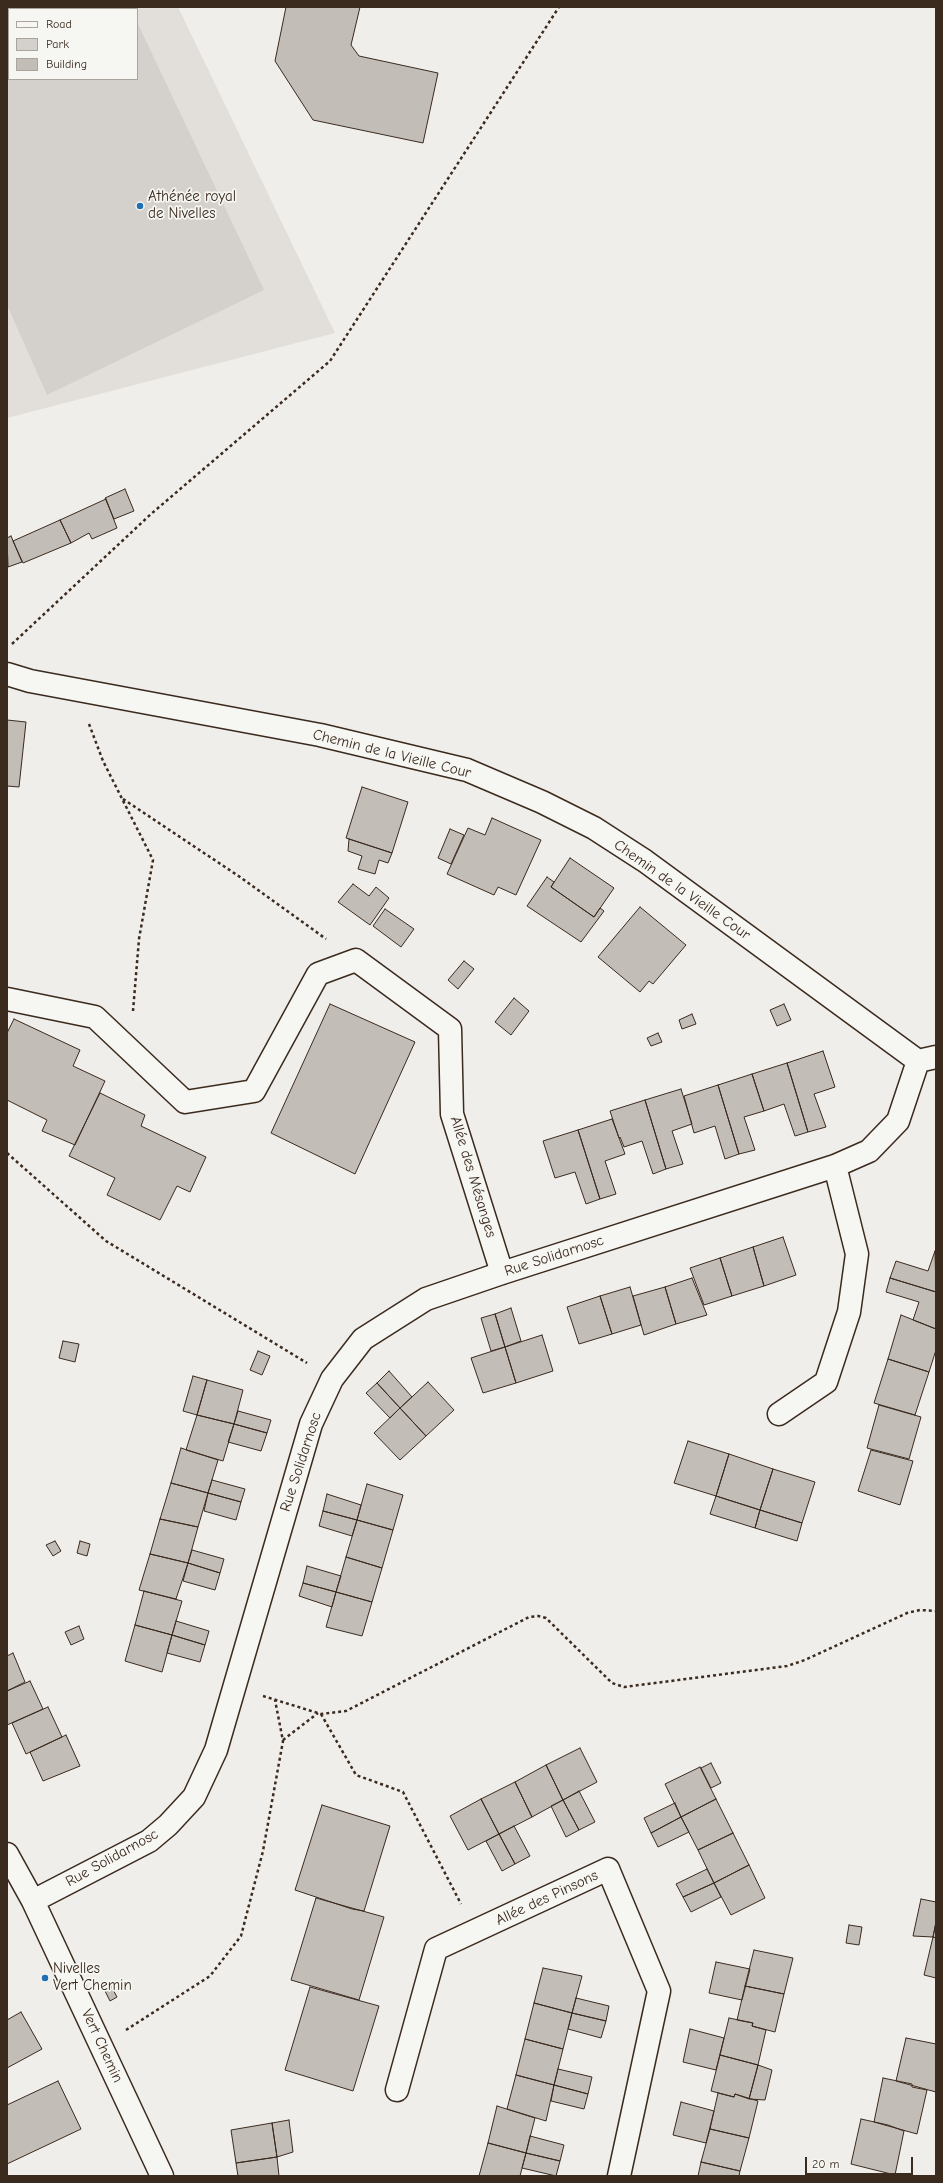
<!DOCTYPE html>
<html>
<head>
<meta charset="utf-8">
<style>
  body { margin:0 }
  #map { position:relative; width:943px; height:2183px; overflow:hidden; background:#efeeea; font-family:"Comic Neue",sans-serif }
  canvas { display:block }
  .frame { position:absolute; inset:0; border:8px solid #3b2a1e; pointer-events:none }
  .legend { position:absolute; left:8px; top:8px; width:130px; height:72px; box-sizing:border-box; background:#f6f6f2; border:1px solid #aba49d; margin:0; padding:5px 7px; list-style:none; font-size:12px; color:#3b2a1e }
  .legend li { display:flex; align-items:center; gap:8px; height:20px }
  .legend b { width:20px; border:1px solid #aba49d }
  .scale { position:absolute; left:805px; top:2157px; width:108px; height:18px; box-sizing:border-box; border:2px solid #3b2a1e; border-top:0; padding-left:5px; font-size:12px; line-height:14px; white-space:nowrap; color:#3b2a1e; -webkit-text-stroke:3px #f6f6f2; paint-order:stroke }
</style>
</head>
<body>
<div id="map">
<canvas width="943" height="2183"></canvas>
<div class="frame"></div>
<ul class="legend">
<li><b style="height:5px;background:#f6f6f2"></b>Road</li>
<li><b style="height:11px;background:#d4d1cc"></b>Park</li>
<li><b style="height:11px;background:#c2bdb7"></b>Building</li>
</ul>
<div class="scale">20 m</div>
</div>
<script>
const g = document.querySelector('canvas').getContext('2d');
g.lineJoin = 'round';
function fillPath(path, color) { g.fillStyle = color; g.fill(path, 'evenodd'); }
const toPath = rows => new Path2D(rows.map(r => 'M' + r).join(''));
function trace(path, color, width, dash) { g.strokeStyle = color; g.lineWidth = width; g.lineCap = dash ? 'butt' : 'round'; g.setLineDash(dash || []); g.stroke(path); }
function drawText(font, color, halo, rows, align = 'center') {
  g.font = font + ' "Comic Neue",sans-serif'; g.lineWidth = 3.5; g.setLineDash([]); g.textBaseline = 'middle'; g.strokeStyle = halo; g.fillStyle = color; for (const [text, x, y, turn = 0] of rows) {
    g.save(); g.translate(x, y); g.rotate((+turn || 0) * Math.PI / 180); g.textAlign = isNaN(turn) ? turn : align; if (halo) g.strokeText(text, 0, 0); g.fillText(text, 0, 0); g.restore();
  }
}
const built = toPath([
  [7,7,178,7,335,333,7,418],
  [9,9,137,9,137,79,9,79]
]);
const green = toPath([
  [7,7,130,7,131,9,9,9,9,79,137,79,137,22,264,290,47,395,7,305]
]);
const building = toPath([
  [286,7,360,7,351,45,359,56,438,73,423,143,313,120,275,61,286,7],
  [125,489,134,511,114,519,105,498,125,489],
  [106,499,117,528,92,539,89,533,71,543,60,520,106,499],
  [60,520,71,543,23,563,13,541,60,520],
  [11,536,22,562,8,567,7,538,11,536],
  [7,720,26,722,19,787,7,786,7,720],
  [362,787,408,802,392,853,346,838,362,787],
  [492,818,541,840,516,895,498,887,494,895,447,874,468,828,485,835,492,818],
  [450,829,464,835,451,864,438,858,450,829],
  [349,839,392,853,388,863,379,860,375,874,358,869,362,856,348,851,349,839],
  [570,858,614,888,594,917,551,887,570,858],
  [547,877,554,882,551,887,594,917,600,908,604,911,581,942,527,906,547,877],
  [353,884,369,896,376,887,389,898,370,925,338,902,353,884],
  [640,907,686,945,653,984,649,981,640,992,598,957,640,907],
  [385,909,414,929,401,947,373,926,385,909],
  [464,961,474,969,458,989,448,980,464,961],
  [514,998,529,1011,511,1035,495,1022,514,998],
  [330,1004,415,1042,355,1174,271,1133,330,1004],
  [784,1004,791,1020,777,1026,770,1010,784,1004],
  [692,1014,696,1024,682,1029,679,1020,692,1014],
  [14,1019,80,1050,73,1066,105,1081,75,1145,42,1131,47,1120,7,1100,7,1033,14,1019],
  [658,1033,662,1042,651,1046,647,1038,658,1033],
  [823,1051,835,1087,814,1094,826,1127,808,1132,787,1063,823,1051],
  [787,1063,808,1132,795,1136,784,1104,764,1111,752,1074,787,1063],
  [752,1074,764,1111,744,1117,755,1150,739,1154,718,1085,752,1074],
  [718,1085,739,1154,725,1159,715,1126,694,1133,684,1096,718,1085],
  [681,1089,692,1124,672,1131,683,1164,666,1169,645,1100,681,1089],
  [100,1093,145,1115,141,1126,206,1157,190,1192,177,1186,160,1220,107,1195,115,1178,69,1156,100,1093],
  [645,1100,666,1169,653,1174,642,1141,624,1147,620,1137,619,1138,610,1111,645,1100],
  [612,1119,625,1154,605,1161,616,1194,600,1199,578,1130,612,1119],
  [578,1130,600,1199,586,1204,575,1172,555,1178,543,1141,578,1130],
  [783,1237,796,1275,764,1286,753,1247,783,1237],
  [753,1247,764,1286,732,1296,720,1258,753,1247],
  [935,1251,936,1292,890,1278,896,1261,928,1271,935,1251],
  [720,1258,732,1296,704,1305,690,1268,720,1258],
  [692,1278,707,1315,676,1324,665,1287,692,1278],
  [890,1278,936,1292,936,1329,913,1320,919,1302,886,1292,890,1278],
  [630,1287,641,1325,612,1334,600,1296,630,1287],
  [665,1287,676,1324,644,1335,633,1296,665,1287],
  [600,1296,612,1334,579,1344,567,1307,600,1296],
  [511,1308,521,1341,505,1347,495,1314,511,1308],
  [495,1314,505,1347,491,1351,481,1318,495,1314],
  [901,1315,936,1329,936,1350,929,1372,888,1359,901,1315],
  [542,1335,553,1371,516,1383,505,1347,542,1335],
  [63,1341,79,1344,75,1362,59,1358,63,1341],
  [505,1347,516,1383,483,1393,471,1358,505,1347],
  [258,1351,270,1356,262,1375,250,1370,258,1351],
  [888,1359,929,1372,915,1415,874,1403,888,1359],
  [389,1371,412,1397,400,1408,377,1383,389,1371],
  [193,1376,207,1380,197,1415,183,1411,193,1376],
  [207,1380,243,1390,234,1424,197,1415,207,1380],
  [428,1382,454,1410,426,1436,400,1408,428,1382],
  [377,1383,400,1408,390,1418,366,1393,377,1383],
  [879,1405,921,1417,909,1459,867,1448,879,1405],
  [400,1408,426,1436,400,1460,374,1433,400,1408],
  [238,1411,271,1420,267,1433,234,1424,238,1411],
  [197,1415,234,1424,223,1461,186,1450,197,1415],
  [234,1424,267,1433,261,1451,228,1442,234,1424],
  [688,1441,729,1454,716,1496,674,1483,688,1441],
  [181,1448,218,1460,208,1493,171,1483,181,1448],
  [871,1450,913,1461,900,1505,858,1491,871,1450],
  [729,1454,773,1469,760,1510,716,1496,729,1454],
  [773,1469,815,1482,802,1523,760,1510,773,1469],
  [212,1480,245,1489,241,1502,208,1493,212,1480],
  [171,1483,208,1493,198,1527,160,1519,171,1483],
  [367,1484,403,1495,393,1530,357,1520,367,1484],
  [208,1493,241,1502,236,1520,204,1511,208,1493],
  [327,1494,361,1505,357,1520,323,1511,327,1494],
  [716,1496,760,1510,755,1528,710,1514,716,1496],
  [760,1510,802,1523,797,1541,755,1528,760,1510],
  [323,1511,357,1520,352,1536,319,1526,323,1511],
  [160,1519,198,1527,188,1563,150,1554,160,1519],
  [357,1520,393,1530,382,1568,346,1557,357,1520],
  [55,1541,61,1551,53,1556,46,1545,55,1541],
  [80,1541,90,1544,87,1556,77,1553,80,1541],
  [192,1550,224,1559,220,1573,188,1563,192,1550],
  [150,1554,188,1563,176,1599,139,1590,150,1554],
  [346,1557,382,1568,372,1602,336,1592,346,1557],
  [188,1563,220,1573,215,1590,183,1581,188,1563],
  [307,1566,341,1576,336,1592,303,1583,307,1566],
  [303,1583,336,1592,332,1607,299,1596,303,1583],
  [144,1591,182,1601,172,1635,135,1625,144,1591],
  [336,1592,372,1602,362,1636,326,1627,336,1592],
  [176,1621,209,1631,205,1645,172,1635,176,1621],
  [135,1625,172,1635,162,1672,125,1661,135,1625],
  [79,1626,84,1639,71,1645,65,1632,79,1626],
  [172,1635,205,1645,200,1662,167,1653,172,1635],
  [13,1653,25,1682,7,1691,7,1656,13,1653],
  [30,1681,43,1709,7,1725,7,1691,30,1681],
  [48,1707,62,1737,26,1754,12,1723,48,1707],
  [66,1735,80,1766,43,1781,30,1752,66,1735],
  [580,1748,597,1782,563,1800,546,1765,580,1748],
  [711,1763,721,1783,711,1788,701,1768,711,1763],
  [546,1765,563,1800,532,1817,515,1782,546,1765],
  [700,1767,716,1799,681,1817,665,1784,700,1767],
  [515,1782,532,1817,499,1834,481,1799,515,1782],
  [579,1791,595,1822,579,1830,563,1800,579,1791],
  [481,1799,499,1834,468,1850,450,1816,481,1799],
  [716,1799,733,1833,698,1850,681,1817,716,1799],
  [563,1800,579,1830,566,1837,551,1806,563,1800],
  [675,1803,681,1817,651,1833,644,1818,675,1803],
  [322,1805,390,1826,364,1911,352,1909,295,1890,322,1805],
  [681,1817,689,1832,658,1847,651,1833,681,1817],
  [514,1826,530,1856,515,1864,499,1834,514,1826],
  [733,1833,749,1865,714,1883,698,1850,733,1833],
  [499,1834,515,1864,502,1871,486,1841,499,1834],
  [749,1865,765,1898,731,1915,714,1883,749,1865],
  [707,1869,714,1883,683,1897,676,1884,707,1869],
  [714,1883,721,1897,691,1912,683,1897,714,1883],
  [316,1898,384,1917,359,2000,291,1980,316,1898],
  [921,1899,936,1902,936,1922,933,1937,913,1936,921,1899],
  [936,1922,936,1938,933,1937,936,1922],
  [849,1925,862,1927,859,1945,846,1943,849,1925],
  [933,1937,936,1938,936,1978,924,1975,933,1937],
  [754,1950,793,1958,784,1994,745,1986,754,1950],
  [716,1962,750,1969,742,2000,709,1993,716,1962],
  [543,1968,582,1976,572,2013,534,2003,543,1968],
  [110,1984,117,1997,110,2001,103,1987,110,1984],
  [745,1986,784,1994,775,2032,752,2026,753,2023,737,2020,745,1986],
  [310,1987,379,2006,353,2091,285,2070,310,1987],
  [576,1998,609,2006,606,2021,572,2013,576,1998],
  [534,2003,572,2013,563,2049,525,2039,534,2003],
  [21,2012,42,2049,7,2068,7,2020,21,2012],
  [572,2013,606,2021,601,2038,568,2029,572,2013],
  [729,2018,753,2023,752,2026,766,2030,758,2065,720,2055,729,2018],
  [690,2029,724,2038,716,2070,683,2062,690,2029],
  [906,2038,936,2044,936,2092,896,2081,906,2038],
  [525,2039,563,2049,554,2085,516,2075,525,2039],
  [720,2055,758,2065,749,2099,735,2094,734,2097,711,2091,720,2055],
  [758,2065,772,2070,765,2100,749,2099,758,2065],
  [558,2069,592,2077,588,2094,554,2085,558,2069],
  [516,2075,554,2085,546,2121,507,2109,516,2075],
  [883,2078,912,2084,912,2087,927,2090,917,2134,874,2122,883,2078],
  [58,2081,81,2129,7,2164,7,2105,58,2081],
  [554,2085,588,2094,584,2109,551,2101,554,2085],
  [718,2093,734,2097,735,2094,758,2101,749,2138,710,2129,718,2093],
  [681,2102,714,2111,706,2143,673,2135,681,2102],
  [497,2106,535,2118,526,2153,488,2143,497,2106],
  [861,2119,888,2125,904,2131,895,2175,851,2164,861,2119],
  [289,2120,293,2152,277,2157,272,2123,289,2120],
  [272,2123,277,2157,236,2163,231,2130,272,2123],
  [710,2129,749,2138,740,2171,701,2162,710,2129],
  [530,2136,564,2145,560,2161,526,2153,530,2136],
  [488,2143,526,2153,520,2176,479,2176,488,2143],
  [526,2153,560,2161,556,2176,522,2168,526,2153],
  [277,2157,279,2176,238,2176,236,2163,277,2157],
  [701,2162,740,2171,739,2176,698,2176,701,2162]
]);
const path = toPath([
  [12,644,151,514,330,361,559,7],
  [89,724,103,761,153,860,139,939,133,1011],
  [123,799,240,877,326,939],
  [7,1153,106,1241,307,1363],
  [263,1696,321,1714,346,1711,529,1617,538,1616,546,1618,612,1683,624,1687,787,1666,805,1660,907,1613,920,1610,936,1611],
  [321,1714,356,1775,403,1792,461,1904],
  [283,1740,318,1713],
  [126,2030,210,1976,241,1936,263,1851,283,1741,275,1700]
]);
const street = toPath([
  [7,674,30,681,320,735,467,770,542,802,594,828,645,861,918,1061,936,1057],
  [7,999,95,1017,185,1102,254,1091,318,974,356,960,450,1029,452,1114,502,1273],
  [779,1414,826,1382,849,1312,857,1254,835,1166],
  [7,1854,33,1901,162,2176],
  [33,1901,149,1841,168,1825,194,1797,216,1750,311,1424,332,1379,363,1339,426,1299,502,1273,835,1166,869,1151,898,1121,918,1061],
  [397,2090,436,1949,608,1869,659,1991,619,2176]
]);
const markers = [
  [140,206,4,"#1f6fb2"],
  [45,1978,4,"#1f6fb2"]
];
const poiNames = [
  ["Athénée royal",148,197],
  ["de Nivelles",148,214],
  ["Nivelles",53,1969],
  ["Vert Chemin",53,1986]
];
const streetNames = [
  ["Chemin de la Vieille Cour",392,754,14],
  ["Chemin de la Vieille Cour",682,890,35],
  ["Allée des Mésanges",473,1177,73],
  ["Rue Solidarnosc",554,1256,-18],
  ["Rue Solidarnosc",301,1462,-72],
  ["Rue Solidarnosc",112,1858,-29],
  ["Allée des Pinsons",547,1898,-25],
  ["Vert Chemin",102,2046,65]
];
fillPath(built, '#e2dfdb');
fillPath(green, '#d4d1cc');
fillPath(building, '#c2bdb7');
trace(building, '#3b2a1e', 1);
trace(street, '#3b2a1e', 25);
trace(path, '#3b2a1e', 2.5, [3, 3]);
trace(street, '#f6f6f2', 22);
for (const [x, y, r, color] of markers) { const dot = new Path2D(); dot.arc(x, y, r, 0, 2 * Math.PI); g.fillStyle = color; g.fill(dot); trace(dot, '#f6f6f2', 1.5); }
drawText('15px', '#3b2a1e', '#f6f6f2', poiNames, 'left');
drawText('15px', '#3b2a1e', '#f6f6f2', streetNames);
</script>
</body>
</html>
